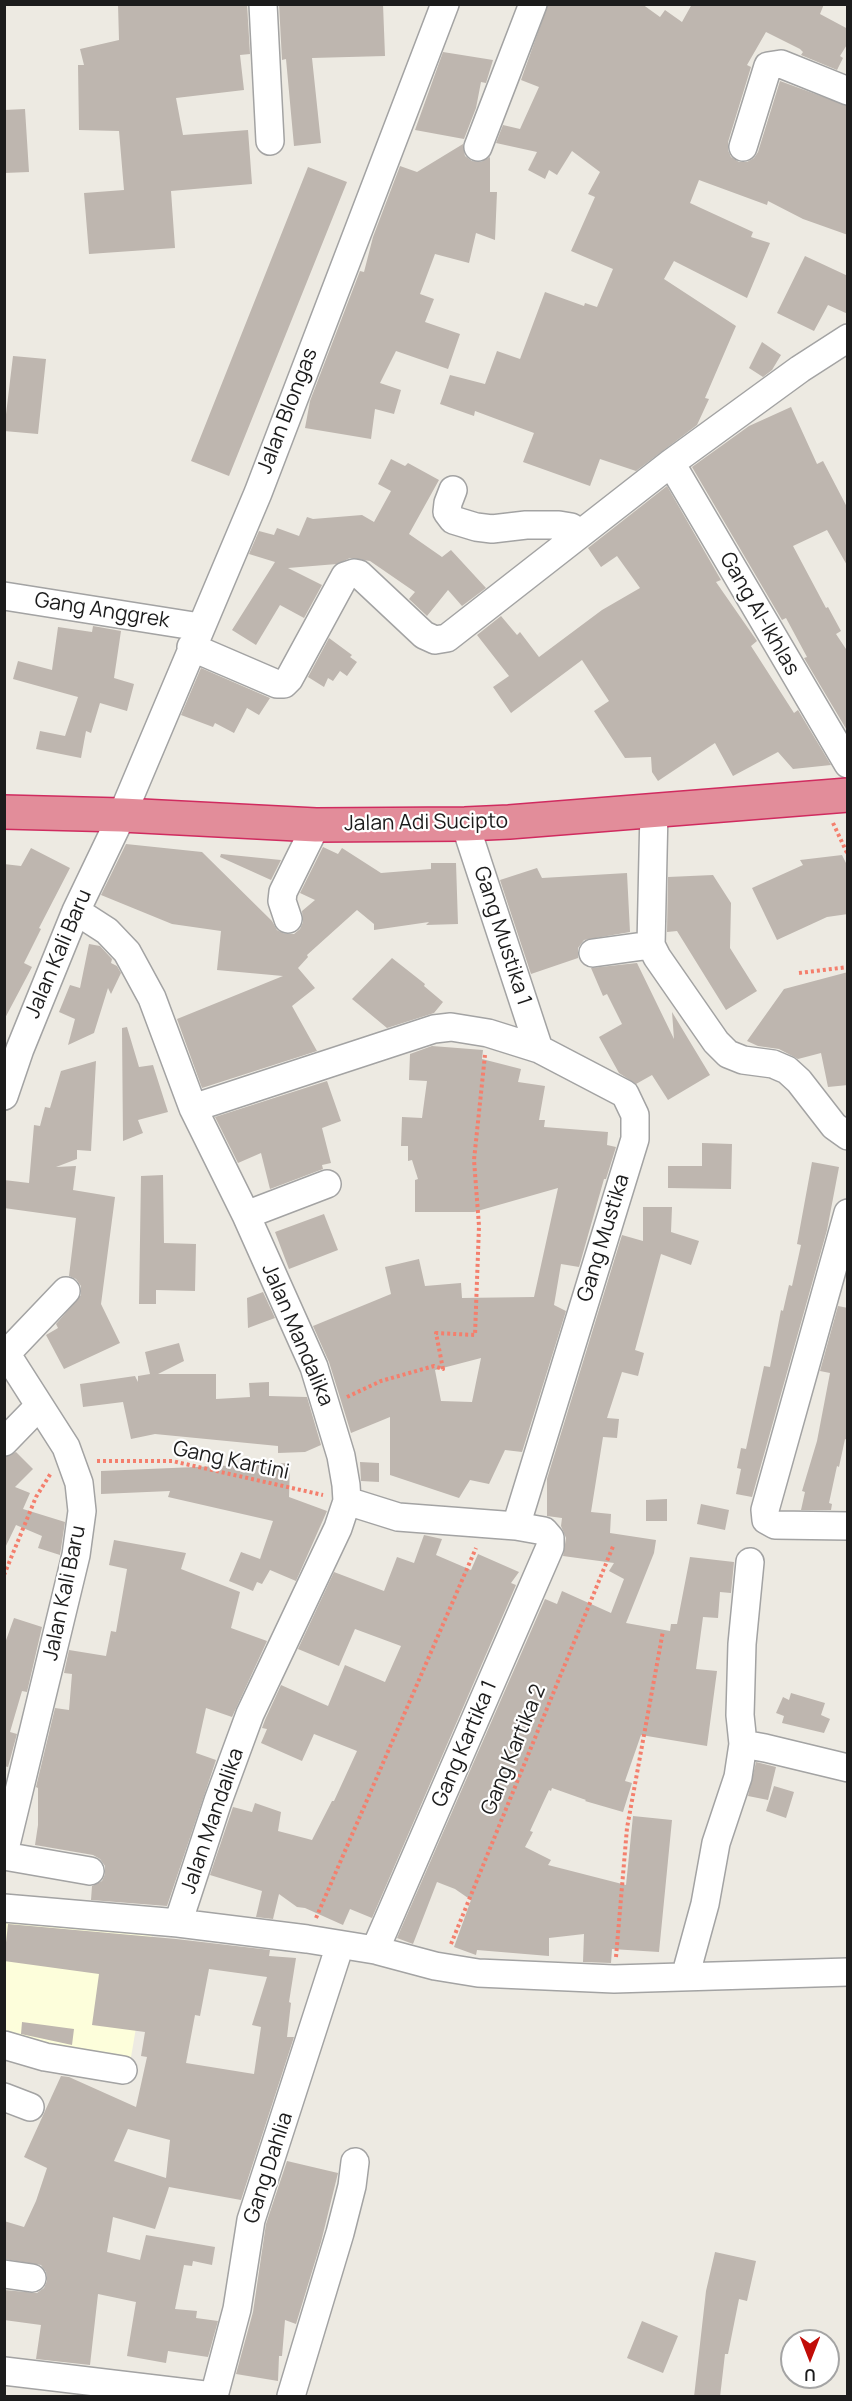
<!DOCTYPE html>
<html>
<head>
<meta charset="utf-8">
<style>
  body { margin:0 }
  #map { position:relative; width:852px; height:2401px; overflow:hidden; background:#edeae2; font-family:Manrope,sans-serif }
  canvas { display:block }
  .frame { position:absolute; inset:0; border:6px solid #1c1c1c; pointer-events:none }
  .north { position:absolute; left:780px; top:2329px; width:60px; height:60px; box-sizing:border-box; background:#fff; border:2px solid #a4a4a4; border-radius:50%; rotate:180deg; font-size:16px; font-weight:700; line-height:24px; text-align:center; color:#1c1c1c }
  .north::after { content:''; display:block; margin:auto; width:21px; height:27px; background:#c10d08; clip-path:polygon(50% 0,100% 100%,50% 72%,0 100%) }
</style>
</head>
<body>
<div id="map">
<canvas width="852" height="2401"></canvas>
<div class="frame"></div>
<div class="north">U</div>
</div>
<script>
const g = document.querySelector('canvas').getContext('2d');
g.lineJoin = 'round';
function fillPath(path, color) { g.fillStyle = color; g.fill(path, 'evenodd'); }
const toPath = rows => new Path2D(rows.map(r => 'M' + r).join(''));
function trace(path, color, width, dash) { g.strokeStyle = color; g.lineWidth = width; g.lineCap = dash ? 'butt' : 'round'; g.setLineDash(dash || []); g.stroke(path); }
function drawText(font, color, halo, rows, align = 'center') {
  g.font = font + ' Manrope,sans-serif'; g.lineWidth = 4.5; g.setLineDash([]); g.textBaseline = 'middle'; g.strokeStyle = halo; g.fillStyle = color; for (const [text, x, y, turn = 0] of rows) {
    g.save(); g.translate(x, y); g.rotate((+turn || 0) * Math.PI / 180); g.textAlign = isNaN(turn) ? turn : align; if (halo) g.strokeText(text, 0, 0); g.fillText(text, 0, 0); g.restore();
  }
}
const education = toPath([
  [6,1912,153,1928,130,2063,5,2038]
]);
const building = toPath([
  [118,4,247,4,250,54,240,55,244,90,176,98,183,135,248,130,252,184,171,191,175,248,89,254,84,193,124,190,119,131,79,130,78,65,84,65,80,49,119,40],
  [279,4,383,4,385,56,312,58,321,143,294,146,286,59,282,60],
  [548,4,642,4,660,17,665,10,682,22,692,4,824,4,820,14,848,29,848,43,840,56,843,58,837,70,801,55,803,52,800,49,766,32,747,65,751,67,728,142,728,150,731,157,739,162,747,162,754,158,758,152,780,81,848,106,848,235,803,219,768,201,767,205,699,180,690,203,753,232,751,237,770,243,747,298,674,261,664,279,736,326,705,398,709,399,697,425,636,471,600,459,590,486,523,462,534,433,475,411,474,416,440,404,450,375,485,384,497,351,520,359,545,292,584,306,585,303,597,307,613,269,571,251,595,197,588,194,600,172,572,151,557,175,549,170,545,179,528,170,537,152,496,143,503,125,520,129,539,87,521,80],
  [443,52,493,60,486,83,481,82,476,108,464,139,415,130],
  [25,109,29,172,4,173,4,110],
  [463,144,465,156,472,161,481,162,490,157,490,192,497,192,495,240,476,233,469,263,435,254,420,294,434,299,425,322,460,334,448,369,396,351,380,383,401,390,394,414,375,409,371,439,305,428,310,401,360,271,364,272,373,237,400,166,417,172],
  [308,167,347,182,229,476,191,461],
  [805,256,848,276,848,314,828,305,814,331,777,313],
  [762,342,781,355,772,370,763,377,749,368],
  [13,356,46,359,38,434,4,431],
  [791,407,817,464,823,461,848,509,848,567,827,530,793,546,826,608,828,607,841,631,836,634,848,652,848,732,804,658,807,657,786,618,782,620,692,467,749,426],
  [391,459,405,466,408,463,439,480,409,534,442,557,451,550,486,588,462,606,448,590,427,616,409,599,415,592,370,561,350,558,337,564,288,568,322,585,304,618,280,605,256,645,232,630,275,562,249,554,259,531,274,535,277,528,299,536,307,517,313,519,362,515,374,522,391,491,378,484],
  [667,486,721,580,716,582,757,641,751,646,794,713,798,710,831,765,793,769,778,752,733,776,715,743,658,781,652,772,651,757,625,758,594,711,609,701,582,660,511,713,493,687,509,676,477,635,501,616,517,635,520,632,539,657,602,610,640,588,617,556,601,567,588,548],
  [93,626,121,631,114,678,134,684,127,711,100,703,91,733,86,731,81,758,36,749,40,731,65,736,78,697,13,679,18,661,52,670,58,627,92,632],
  [329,638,352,655,350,657,357,662,347,676,340,671,333,681,328,678,324,687,308,677],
  [201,668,270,698,259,715,247,708,234,733,215,723,213,727,181,715],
  [126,844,202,852,272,921,277,930,285,934,294,934,300,929,303,922,302,911,315,900,300,893,323,847,338,854,342,848,381,873,431,869,431,863,456,863,458,924,426,925,429,922,374,930,374,924,357,910,307,955,308,957,298,968,315,988,292,1006,317,1051,202,1088,177,1019,283,976,217,970,221,931,172,924,101,895],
  [31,848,70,868,39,928,41,929,24,963,32,967,4,1020,4,864,21,866],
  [221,854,281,860,271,880,220,857],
  [842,855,848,867,848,914,827,917,777,940,752,888,803,865,800,860],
  [537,868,542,878,627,873,630,932,584,940,578,948,578,958,531,974,500,880],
  [713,875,731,903,730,948,757,991,726,1010,677,931,667,932,668,877],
  [89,944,100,946,112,959,111,963,117,966,121,973,111,994,108,988,94,1033,68,1045,75,1019,59,1012,70,985,80,988],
  [392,958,425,984,424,986,443,1002,434,1013,387,1028,352,999],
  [637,963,674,1039,672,1012,710,1075,668,1100,652,1075,636,1084,619,1073,599,1037,622,1024,607,994,603,996,591,968],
  [848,972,848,1085,828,1087,821,1053,798,1059,779,1049,758,1046,747,1041,784,989],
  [127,1027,139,1067,153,1065,168,1112,138,1120,143,1133,123,1141,122,1028],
  [432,1046,483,1050,482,1059,521,1069,518,1082,545,1086,539,1120,545,1120,544,1127,608,1132,607,1145,616,1147,606,1179,604,1179,579,1267,561,1264,554,1305,566,1311,522,1452,505,1450,489,1484,470,1480,459,1498,390,1475,390,1417,351,1433,329,1362,313,1326,391,1294,385,1267,419,1259,425,1286,461,1283,462,1298,534,1297,558,1188,474,1212,415,1212,415,1180,418,1179,412,1160,408,1161,408,1146,401,1146,402,1117,422,1118,427,1081,409,1080,410,1054],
  [481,1358,472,1402,441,1401,435,1370],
  [96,1061,91,1151,77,1150,77,1159,56,1167,76,1166,73,1190,115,1197,101,1304,120,1343,64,1369,46,1335,58,1328,56,1324,81,1295,81,1286,76,1279,69,1276,76,1218,4,1208,4,1180,29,1183,34,1125,40,1126,45,1107,50,1108,61,1071],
  [327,1081,341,1121,322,1128,331,1163,322,1165,323,1169,270,1189,261,1153,238,1163,215,1117],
  [702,1143,732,1144,731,1189,668,1188,668,1166,702,1166],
  [812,1162,839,1167,827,1230,752,1497,736,1494,741,1469,737,1468,741,1448,746,1449,764,1366,770,1367,781,1310,783,1311,789,1285,792,1286,801,1245,797,1244],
  [163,1175,164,1243,196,1244,195,1291,156,1290,156,1304,139,1304,141,1176],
  [643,1207,672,1207,671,1232,699,1241,691,1265,661,1254,635,1350,644,1353,638,1376,622,1372,607,1418,619,1419,617,1438,603,1437,591,1512,611,1514,610,1533,656,1540,654,1553,626,1623,670,1631,671,1624,677,1624,690,1557,734,1562,731,1593,720,1592,718,1618,703,1617,696,1669,717,1671,707,1746,641,1735,625,1781,632,1783,623,1812,585,1801,586,1800,552,1788,551,1791,549,1790,530,1831,533,1832,525,1847,551,1860,548,1865,626,1885,633,1816,672,1820,659,1952,612,1949,611,1963,583,1962,584,1934,549,1938,549,1956,477,1950,476,1955,454,1947,471,1900,455,1889,437,1882,413,1944,397,1938,545,1599,557,1604,562,1591,611,1613,624,1579,609,1571,614,1563,563,1556,566,1538,561,1526,562,1518,547,1516,547,1479,622,1235,643,1241],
  [324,1214,338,1250,289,1269,275,1232],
  [263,1292,275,1318,248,1328,247,1298],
  [838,1306,848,1308,848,1440,845,1439,839,1467,837,1466,829,1503,832,1504,831,1510,801,1510,805,1492,802,1491,817,1441,830,1373,820,1371],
  [179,1343,184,1361,158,1374,216,1374,216,1399,250,1397,249,1383,269,1382,269,1396,307,1397,321,1445,305,1452,278,1453,278,1446,155,1434,131,1439,123,1402,83,1407,80,1384,135,1376,138,1382,138,1376,150,1374,145,1352],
  [16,1452,33,1469,15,1487,30,1493,23,1509,65,1522,60,1555,38,1548,42,1536,16,1525,4,1550,4,1457],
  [360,1462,379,1463,379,1482,361,1481],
  [290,1463,289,1497,327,1511,296,1581,270,1570,262,1584,257,1582,253,1591,229,1581,241,1552,260,1559,273,1521,168,1497,170,1491,101,1494,101,1471],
  [667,1499,667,1521,646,1521,646,1500],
  [701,1504,729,1510,725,1530,697,1524],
  [424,1535,442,1539,436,1555,471,1570,478,1554,519,1572,511,1583,516,1585,372,1918,350,1909,343,1925,305,1908,297,1907,279,1894,273,1919,256,1917,262,1891,210,1875,233,1807,252,1812,255,1803,281,1812,278,1831,312,1840,332,1801,334,1801,357,1751,314,1734,302,1761,261,1743,267,1729,262,1728,265,1720,281,1685,328,1706,345,1665,385,1682,401,1646,355,1629,339,1666,298,1649,334,1572,384,1591,397,1557,414,1563],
  [114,1540,186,1553,181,1569,240,1592,231,1628,267,1641,232,1717,206,1708,196,1753,216,1760,167,1906,91,1900,92,1886,102,1881,105,1874,105,1866,100,1859,93,1855,35,1845,38,1825,38,1788,36,1787,55,1708,69,1710,72,1674,64,1673,69,1650,106,1656,111,1631,116,1632,127,1569,109,1565],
  [14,1618,42,1627,27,1692,22,1691,10,1732,17,1734,8,1767,4,1766,4,1646],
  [791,1693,825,1703,821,1715,830,1719,824,1733,782,1723,784,1716,776,1713,783,1697,789,1700],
  [756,1762,776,1767,768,1800,748,1796],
  [774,1786,794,1792,786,1818,766,1811],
  [8,1924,176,1939,270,1950,269,1956,296,1958,289,2002,291,2003,287,2037,294,2037,241,2200,169,2187,155,2229,113,2217,107,2252,140,2260,146,2235,215,2247,212,2265,193,2261,192,2266,184,2265,175,2309,197,2311,196,2318,218,2321,208,2357,168,2351,166,2363,127,2356,136,2302,98,2294,90,2365,36,2359,41,2325,4,2320,4,2290,37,2293,44,2288,47,2281,46,2272,41,2265,4,2259,4,2221,24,2227,36,2201,47,2168,24,2157,61,2076,69,2077,136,2107,147,2057,141,2056,145,2032,92,2025,99,1974,4,1961],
  [209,1969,267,1977,252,2025,261,2027,254,2074,186,2063,195,2015,200,2016],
  [128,2129,170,2140,166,2178,114,2161],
  [22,2022,74,2029,72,2045,21,2034],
  [287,2161,338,2173,321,2242,296,2324,285,2320,282,2356,279,2356,278,2381,236,2374,253,2312,266,2224],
  [715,2252,756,2261,747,2301,739,2299,728,2354,725,2354,720,2397,694,2397,706,2291],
  [642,2321,678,2336,663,2373,627,2358]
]);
const path = toPath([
  [833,823,848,855],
  [799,973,848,967],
  [347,1397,381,1381,434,1366,443,1369,436,1333,475,1335,479,1226,474,1160,485,1055],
  [97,1461,172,1461,323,1495],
  [4,1575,36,1497,51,1473],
  [316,1918,476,1548],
  [451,1944,614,1544],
  [616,1957,627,1828,663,1631]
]);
const minor = toPath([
  [263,4,270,141],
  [478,147,533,4],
  [743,147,768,66,781,64,848,91],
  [671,463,848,764],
  [453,490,448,503,447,512,453,520,476,527,492,529,526,525,559,525,571,527,580,533],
  [4,596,200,627],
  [191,647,277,684,284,684,289,679,345,576,354,573,359,574,424,635,435,640,447,638,671,463,800,369,848,338],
  [654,810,651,945,657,957,716,1042,728,1054,743,1060,773,1064,787,1070,799,1081,834,1126,848,1136],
  [465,824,539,1049],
  [76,911,107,931,127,952,152,998,193,1108,246,1215,314,1367,341,1456,346,1485,347,1501,338,1528,250,1714,218,1801,178,1923],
  [288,919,282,901,283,892,316,825],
  [593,953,651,945],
  [4,1096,20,1049,76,911,122,815,258,493,445,4],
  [193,1108,434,1029,451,1027,488,1033,539,1049,625,1094,635,1115,635,1139,516,1526],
  [848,1213,765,1510,766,1520,775,1525,848,1526],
  [246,1215,327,1184],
  [4,1350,66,1447,79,1483,82,1511,76,1555,4,1853],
  [6,1354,66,1291],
  [4,1442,39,1406],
  [347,1501,398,1517,516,1526,544,1531,550,1538,550,1547,375,1950],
  [743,1744,740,1715,742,1644,750,1562],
  [4,1856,90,1871],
  [4,1908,178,1923,307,1939,375,1950,435,1966,478,1973,614,1979,848,1972],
  [685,1977,705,1904,716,1843,738,1777,743,1744,765,1748,848,1768],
  [4,2045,45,2057,123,2070],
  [4,2097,30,2107],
  [4,2274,32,2278],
  [4,2371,213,2396],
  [214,2396,237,2309,251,2220,340,1945],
  [291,2396,340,2233,352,2186,355,2162]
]);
const highway = toPath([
  [4,812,122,815,316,825,465,824,509,822,848,795]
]);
const streetNames = [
  ["Jalan Blongas",288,411,-69],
  ["Gang Anggrek",102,611,9],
  ["Gang Al-Ikhlas",759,614,60],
  ["Jalan Adi Sucipto",426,823,-1],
  ["Gang Mustika 1",502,936,72],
  ["Jalan Kali Baru",59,954,-67],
  ["Gang Mustika",604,1238,-73],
  ["Jalan Mandalika",297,1335,67],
  ["Gang Kartini",231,1461,12],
  ["Jalan Kali Baru",65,1593,-78],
  ["Gang Kartika 1",465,1744,-67],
  ["Gang Kartika 2",514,1750,-68],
  ["Jalan Mandalika",213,1821,-71],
  ["Gang Dahlia",269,2168,-72]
];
fillPath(education, '#fdfedb');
fillPath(building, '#beb6af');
trace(minor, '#a3a3a3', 30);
trace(highway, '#d02b5f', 36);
trace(path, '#f47f6d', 4, [3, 3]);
trace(minor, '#fff', 27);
trace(highway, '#e28d9a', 33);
drawText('21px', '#1c1c1c', '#fff', streetNames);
</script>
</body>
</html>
